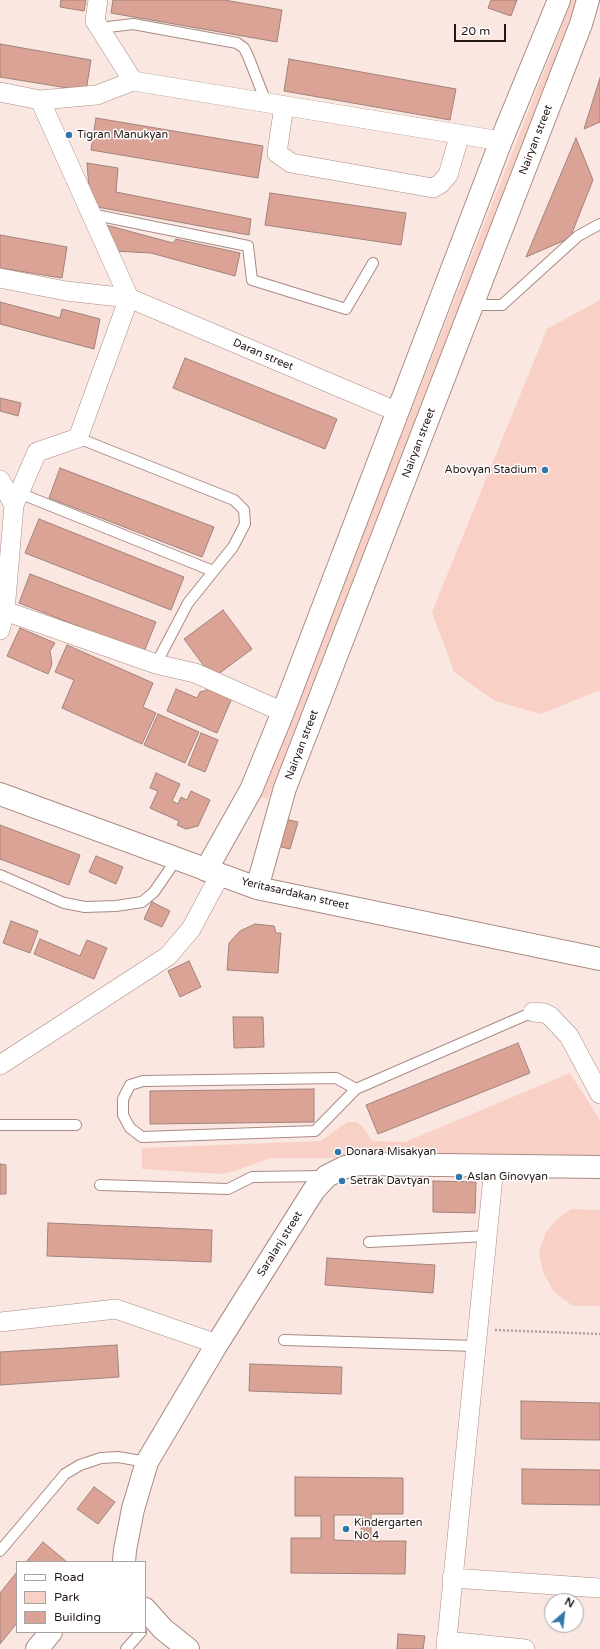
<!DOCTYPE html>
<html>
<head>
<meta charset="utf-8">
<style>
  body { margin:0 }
  #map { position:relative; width:600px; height:1649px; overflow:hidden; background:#fbe7e2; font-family:"Varela Round",sans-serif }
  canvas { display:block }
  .legend { position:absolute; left:16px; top:1561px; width:130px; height:72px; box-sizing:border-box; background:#fff; border:1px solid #a7a3a1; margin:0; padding:5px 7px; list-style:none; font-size:12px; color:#231815 }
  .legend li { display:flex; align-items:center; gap:8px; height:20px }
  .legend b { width:20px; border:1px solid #a7a3a1 }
  .north { position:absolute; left:544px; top:1593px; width:40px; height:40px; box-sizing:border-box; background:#fff; border:1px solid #a7a3a1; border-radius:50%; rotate:28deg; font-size:11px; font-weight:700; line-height:16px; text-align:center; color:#231815 }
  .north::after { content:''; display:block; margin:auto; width:14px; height:18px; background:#2f77ac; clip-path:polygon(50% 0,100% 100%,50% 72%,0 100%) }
  .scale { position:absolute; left:454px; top:24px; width:52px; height:18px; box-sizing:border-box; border:2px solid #231815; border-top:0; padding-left:5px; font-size:12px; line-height:14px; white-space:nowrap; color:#231815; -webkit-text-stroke:3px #fff; paint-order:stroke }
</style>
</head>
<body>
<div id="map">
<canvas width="600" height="1649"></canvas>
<ul class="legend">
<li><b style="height:5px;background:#fff"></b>Road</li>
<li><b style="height:11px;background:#f8d0c6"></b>Park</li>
<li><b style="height:11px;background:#dba395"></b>Building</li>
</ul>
<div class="north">N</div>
<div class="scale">20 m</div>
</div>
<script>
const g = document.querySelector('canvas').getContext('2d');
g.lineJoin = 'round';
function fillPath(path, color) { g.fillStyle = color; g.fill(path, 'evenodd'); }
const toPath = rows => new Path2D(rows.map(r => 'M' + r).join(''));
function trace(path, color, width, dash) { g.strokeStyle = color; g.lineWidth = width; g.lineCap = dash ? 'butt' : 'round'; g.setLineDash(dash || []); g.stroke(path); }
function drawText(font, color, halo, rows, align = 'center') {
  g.font = font + ' "Varela Round",sans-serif'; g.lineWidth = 3; g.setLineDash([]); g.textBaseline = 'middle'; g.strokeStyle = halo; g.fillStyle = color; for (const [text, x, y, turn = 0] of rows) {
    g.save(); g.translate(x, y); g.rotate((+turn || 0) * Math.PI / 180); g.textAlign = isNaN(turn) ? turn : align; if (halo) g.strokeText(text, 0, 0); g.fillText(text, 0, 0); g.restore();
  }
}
const green = toPath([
  [569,0,576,0,567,28,268,799,260,797,561,28],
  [600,300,600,690,541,714,495,701,454,672,432,612,547,329],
  [570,1073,600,1120,600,1157,575,1159,270,1158,235,1171,222,1174,142,1169,142,1148,321,1141,347,1122,357,1122,364,1128,372,1141,405,1142],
  [571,1209,600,1210,600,1306,573,1306,554,1292,543,1272,539,1252,546,1232,556,1220]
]);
const building = toPath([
  [61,0,86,0,84,11,60,7,61,0],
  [113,0,224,0,282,10,277,42,111,13,113,0],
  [491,0,517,0,511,16,488,8,491,0],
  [0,44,91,60,86,91,0,77,0,44],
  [289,59,456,89,450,120,284,91,289,59],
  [600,78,600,122,584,129,600,78],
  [96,118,263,146,258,178,91,150,96,118],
  [576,138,593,180,570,238,526,257,576,138],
  [87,163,118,168,116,192,251,219,249,235,97,207,89,190,87,163],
  [270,193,406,213,401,245,265,225,270,193],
  [106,225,173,243,176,239,240,253,235,276,151,253,114,251,106,225],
  [0,235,67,247,62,278,0,268,0,235],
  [0,302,60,318,62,309,100,319,94,349,0,324,0,302],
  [185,358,337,419,325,449,173,388,185,358],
  [0,398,21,403,18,416,0,411,0,398],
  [60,468,214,527,202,557,49,498,60,468],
  [39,519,184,577,171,610,25,553,39,519],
  [30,574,156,622,144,652,19,603,30,574],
  [223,610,252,649,213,678,184,639,223,610],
  [20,628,55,643,50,651,52,664,48,674,7,656,20,628],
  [67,645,153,683,143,707,156,713,142,744,62,708,74,680,55,672,67,645],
  [176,689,197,698,200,692,210,689,232,698,217,733,167,711,176,689],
  [158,714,199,732,185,763,144,745,158,714],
  [201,733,218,740,205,772,188,765,201,733],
  [156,773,180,784,172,801,178,804,181,797,187,800,191,791,210,800,198,826,186,829,177,825,179,821,150,808,158,791,150,788,156,773],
  [285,819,298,822,290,849,277,846,285,819],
  [0,825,80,855,69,885,0,859,0,825],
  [96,856,123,867,116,884,89,872,96,856],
  [152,902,170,911,162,927,144,919,152,902],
  [11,921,38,931,30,953,3,943,11,921],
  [255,924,274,926,276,933,281,933,278,973,227,970,229,943,240,931,255,924],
  [40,939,80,956,87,940,107,948,94,979,34,954,40,939],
  [189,961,201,987,180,997,168,971,189,961],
  [233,1017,263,1017,264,1047,234,1048,233,1017],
  [518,1043,530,1073,378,1134,366,1105,518,1043],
  [314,1089,314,1122,150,1124,150,1091,314,1089],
  [0,1164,6,1165,6,1194,0,1194,0,1164],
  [433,1181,476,1182,475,1213,433,1212,433,1181],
  [48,1223,212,1230,211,1262,47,1256,48,1223],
  [327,1258,435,1265,433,1293,325,1285,327,1258],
  [117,1345,119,1377,0,1385,0,1352,117,1345],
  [250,1364,342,1367,341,1394,249,1391,250,1364],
  [521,1401,600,1403,600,1440,521,1439,521,1401],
  [522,1469,600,1470,600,1505,522,1504,522,1469],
  [295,1477,403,1478,403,1514,371,1514,371,1541,406,1541,405,1574,291,1573,291,1538,321,1538,321,1516,295,1516,295,1477],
  [334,1515,361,1515,361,1541,334,1540,334,1515],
  [94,1487,115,1502,98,1524,77,1509,94,1487],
  [43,1542,67,1562,26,1562,43,1542],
  [17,1572,17,1623,0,1644,0,1593,17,1572],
  [398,1634,425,1636,423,1649,397,1649,398,1634]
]);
const path = toPath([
  [495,1330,600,1334]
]);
const service = toPath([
  [100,28,133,24,237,43,244,48,248,56,266,102],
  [91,214,248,246,252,280,346,309,373,263],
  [472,305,502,305,578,236,600,224],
  [78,438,234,500,244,510,245,524,233,547,188,603,156,664],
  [19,493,213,571],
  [0,875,64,903,85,907,116,906,142,902,154,892,176,860],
  [356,1089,336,1078,143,1081,130,1085,123,1099,123,1115,130,1128,142,1137,315,1131,356,1089,533,1012],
  [0,1125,76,1125],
  [100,1185,228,1189,252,1177,325,1176],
  [369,1242,487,1236],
  [284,1340,475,1346],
  [0,1551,65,1474,80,1465,101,1458,118,1457,147,1462],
  [126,1649,141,1632]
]);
const minor = toPath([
  [98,0,95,21,133,81,501,141],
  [0,92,40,100,129,298,398,412],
  [40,100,97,95,133,81],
  [284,106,277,153,291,163,433,188,440,184,448,175,460,134],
  [0,278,66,291,129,298,78,438,37,452,14,505,5,611,0,630],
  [0,480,14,505],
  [5,611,156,664,195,673,283,712],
  [533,1012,544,1013,550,1016,569,1036,600,1094],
  [0,1065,168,956,191,929,220,875],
  [0,1322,116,1309,217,1344],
  [452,1578,600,1588],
  [446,1641,525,1649],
  [446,1649,494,1167]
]);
const tertiary = toPath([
  [0,794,257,888,600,959],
  [206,870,251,790,283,712,501,141,559,0],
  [257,888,285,788,581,24,588,0],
  [124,1562,125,1550,133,1509,147,1462,217,1344,314,1190,327,1176,345,1167,360,1164,600,1167],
  [145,1609,163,1629,188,1649],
  [37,1649,51,1632]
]);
const markers = [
  [69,135,4,"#2f77ac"],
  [545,470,4,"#2f77ac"],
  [338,1152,4,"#2f77ac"],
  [459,1177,4,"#2f77ac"],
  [342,1181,4,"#2f77ac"],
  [346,1529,4,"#2f77ac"]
];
const poiNames = [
  ["Tigran Manukyan",77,135],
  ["Abovyan Stadium",537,470,"right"],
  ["Donara Misakyan",346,1152],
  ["Aslan Ginovyan",467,1177],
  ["Setrak Davtyan",350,1181],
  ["Kindergarten",354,1523],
  ["No 4",354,1536]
];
const streetNames = [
  ["Nairyan street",536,140,-69],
  ["Daran street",263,355,23],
  ["Nairyan street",419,443,-69],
  ["Nairyan street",302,745,-69],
  ["Yeritasardakan street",295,894,13],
  ["Saralanj street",280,1244,-58]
];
fillPath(green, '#f8d0c6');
fillPath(building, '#dba395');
trace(building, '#a0837b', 1);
trace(service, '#a98b83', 12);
trace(minor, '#a98b83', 20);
trace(tertiary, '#a98b83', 24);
trace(path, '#ae9d98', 2.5, [2, 2]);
trace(service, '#fff', 10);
trace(minor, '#fff', 19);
trace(tertiary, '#fff', 22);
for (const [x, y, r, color] of markers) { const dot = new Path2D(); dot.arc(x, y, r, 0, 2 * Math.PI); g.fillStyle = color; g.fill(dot); trace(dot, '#fff', 1.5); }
drawText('11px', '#231815', '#fff', poiNames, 'left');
drawText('11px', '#231815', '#fff', streetNames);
</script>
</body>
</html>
